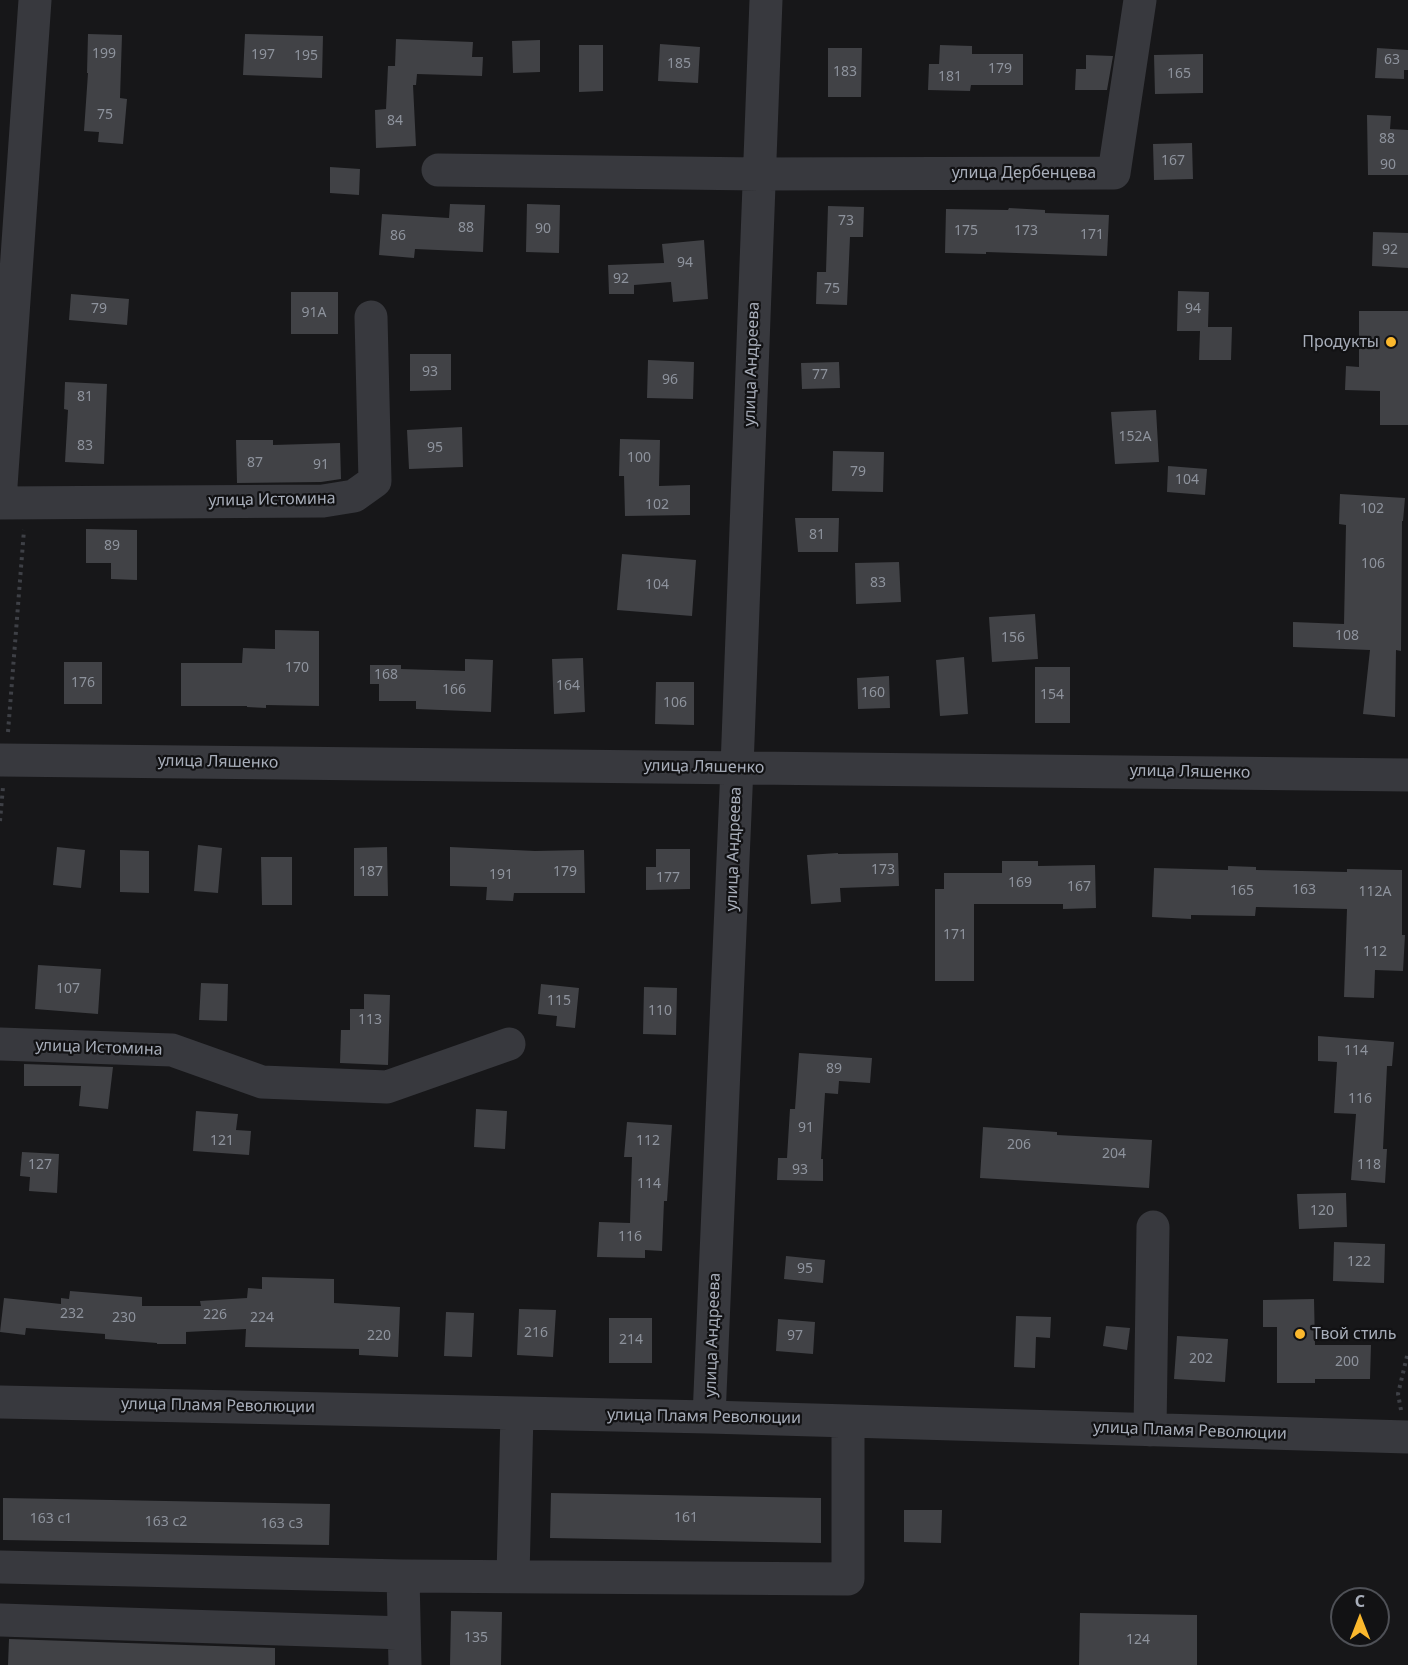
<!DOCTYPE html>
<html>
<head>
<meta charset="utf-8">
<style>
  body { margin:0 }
  #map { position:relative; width:1408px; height:1665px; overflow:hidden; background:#171719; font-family:"Noto Sans",sans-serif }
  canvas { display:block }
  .north { position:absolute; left:1330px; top:1587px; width:60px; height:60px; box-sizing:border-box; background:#121214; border:2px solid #4e5056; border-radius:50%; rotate:0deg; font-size:16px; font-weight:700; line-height:24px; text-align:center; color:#a8aeba }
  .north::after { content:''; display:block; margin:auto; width:21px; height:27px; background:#fbb82d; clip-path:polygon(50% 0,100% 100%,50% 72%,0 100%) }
</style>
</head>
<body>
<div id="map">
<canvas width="1408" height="1665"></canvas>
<div class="north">С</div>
</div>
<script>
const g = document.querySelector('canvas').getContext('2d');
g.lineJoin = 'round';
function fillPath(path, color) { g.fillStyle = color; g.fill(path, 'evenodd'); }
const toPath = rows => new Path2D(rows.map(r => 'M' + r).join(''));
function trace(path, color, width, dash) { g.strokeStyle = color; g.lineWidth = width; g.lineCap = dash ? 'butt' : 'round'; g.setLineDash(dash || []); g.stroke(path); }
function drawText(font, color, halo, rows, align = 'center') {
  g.font = font + ' "Noto Sans",sans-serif'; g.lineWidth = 4.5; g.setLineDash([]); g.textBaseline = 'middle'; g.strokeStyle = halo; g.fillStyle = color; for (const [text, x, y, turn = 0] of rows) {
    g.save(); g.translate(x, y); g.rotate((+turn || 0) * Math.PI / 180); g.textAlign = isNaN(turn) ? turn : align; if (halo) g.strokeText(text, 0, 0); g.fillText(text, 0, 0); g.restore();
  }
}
const building = toPath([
  [88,34,122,35,120,98,127,99,123,144,98,142,99,132,84,131,88,73,87,73],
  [245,34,323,36,322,78,243,75],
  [396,39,473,42,472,57,483,57,482,76,417,74,416,85,413,85,416,146,376,148,375,110,386,109,388,66,395,66],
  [540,40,540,72,513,73,512,41],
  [660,44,700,47,698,83,658,81],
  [579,45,603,45,603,91,579,92],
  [940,45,972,46,972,54,1023,54,1023,85,971,85,970,91,928,90,929,64,939,64],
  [828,48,862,48,861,97,828,97],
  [1377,48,1408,50,1408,70,1404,70,1404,79,1375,78],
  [1203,54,1203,93,1155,94,1154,55],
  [1086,55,1113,56,1107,90,1075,90,1076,69,1086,69],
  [1367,115,1391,116,1390,129,1408,130,1408,175,1368,175],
  [1192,143,1193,179,1154,180,1153,144],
  [330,167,360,169,359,195,330,193],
  [450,204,485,205,483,252,415,249,414,258,379,255,382,214,449,218],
  [527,204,560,205,559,253,526,252],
  [828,206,864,207,863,237,850,237,847,305,816,304,817,272,826,272],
  [1009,208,1045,210,1045,213,1109,215,1107,256,986,252,986,254,945,253,946,209,1008,210],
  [1373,232,1408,233,1408,268,1372,266],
  [704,240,708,299,673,302,671,282,634,285,634,294,609,294,608,265,664,263,662,244],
  [1178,291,1209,292,1208,327,1232,327,1231,360,1199,360,1200,331,1177,331],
  [291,292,338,292,338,334,291,334],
  [71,294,129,299,127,325,69,320],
  [1359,311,1408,311,1408,425,1380,425,1380,391,1345,390,1346,366,1359,367],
  [410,354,451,354,451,390,410,391],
  [648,360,694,362,693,399,647,398],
  [839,362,840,388,802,389,801,363],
  [65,382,107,384,104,464,65,462,68,410,64,409],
  [1156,410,1159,462,1115,464,1111,412],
  [462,427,463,467,409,469,407,430],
  [620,439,660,440,659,486,690,485,690,515,625,516,624,476,619,476],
  [236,440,273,440,273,445,340,443,341,479,321,482,237,483],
  [833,451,884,452,883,492,832,491],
  [1168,466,1207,469,1205,495,1167,492],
  [1340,494,1405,498,1403,521,1402,521,1401,651,1396,650,1395,717,1363,714,1370,650,1293,647,1293,622,1344,624,1346,525,1339,524],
  [795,518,839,518,838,552,798,552],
  [86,529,137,530,137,580,111,579,111,563,86,563],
  [622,554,696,560,692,616,617,610],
  [899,562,901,602,856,604,855,563],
  [1035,614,1038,659,992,662,989,617],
  [275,630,319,631,319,706,266,705,266,708,247,707,247,706,181,706,181,663,242,663,243,648,275,649],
  [964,657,968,714,940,716,936,660],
  [583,658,585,712,554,714,552,659],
  [465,659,493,660,491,712,416,709,416,701,379,701,379,684,370,684,370,665,401,665,401,669,465,671],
  [64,662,102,662,102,704,64,704],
  [1035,667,1070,667,1070,723,1035,723],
  [889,676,890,708,858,709,857,678],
  [656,682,694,682,694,725,655,724],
  [198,845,222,848,218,893,194,891],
  [57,847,85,850,81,888,53,885],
  [387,847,388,896,354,896,354,848],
  [450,847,535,851,584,850,585,893,514,893,513,901,486,900,487,887,450,886],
  [656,849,690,849,690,889,646,890,646,867,656,867],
  [120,850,149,851,149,893,120,892],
  [838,853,838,854,898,853,899,886,840,888,841,902,811,904,807,855],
  [261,857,292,857,292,905,262,905],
  [1002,861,1038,861,1038,866,1095,865,1096,908,1063,909,1063,904,974,904,974,981,935,981,935,889,944,889,944,873,1002,873],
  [1228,866,1256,867,1256,870,1347,872,1347,869,1402,870,1402,935,1405,935,1403,971,1375,970,1374,998,1344,997,1347,909,1256,907,1255,916,1191,915,1191,919,1152,917,1154,868,1228,870],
  [38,965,101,969,98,1014,35,1009],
  [201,983,228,984,227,1021,199,1020],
  [541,984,579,988,575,1028,556,1026,557,1016,538,1014],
  [644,987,677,988,676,1035,643,1034],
  [364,994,390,995,388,1065,340,1063,341,1030,350,1030,350,1009,364,1009],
  [1318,1036,1394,1042,1392,1066,1387,1066,1383,1149,1387,1149,1385,1183,1351,1180,1356,1114,1334,1113,1337,1062,1318,1061],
  [799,1053,872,1058,870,1083,839,1081,838,1094,825,1093,821,1159,823,1159,823,1181,777,1180,778,1158,787,1158,790,1109,795,1109],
  [24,1064,113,1067,108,1109,79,1106,81,1086,24,1086],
  [476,1109,507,1111,505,1149,474,1147],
  [196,1111,238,1114,236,1130,251,1131,249,1155,193,1151],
  [627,1122,672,1125,667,1201,664,1201,662,1251,645,1250,645,1258,597,1257,599,1222,630,1223,632,1157,624,1157],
  [983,1127,1057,1132,1057,1135,1152,1140,1149,1188,980,1178],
  [22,1152,59,1154,57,1193,29,1191,30,1177,20,1176],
  [1346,1193,1347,1227,1299,1229,1297,1194],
  [1334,1242,1385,1244,1384,1283,1333,1281],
  [786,1256,825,1260,823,1283,784,1279],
  [262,1277,334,1279,334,1303,400,1307,398,1357,359,1355,359,1349,245,1347,246,1329,186,1332,186,1344,157,1344,157,1343,105,1339,105,1334,26,1328,25,1335,0,1332,4,1298,61,1304,61,1298,69,1299,70,1291,142,1297,142,1306,201,1306,200,1301,247,1298,248,1288,262,1289],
  [1314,1299,1315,1345,1371,1345,1370,1379,1315,1379,1315,1383,1277,1383,1277,1327,1263,1327,1263,1300],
  [519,1309,556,1310,553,1357,517,1355],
  [446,1312,474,1313,472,1357,444,1356],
  [1016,1316,1051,1317,1050,1338,1036,1337,1035,1368,1014,1367],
  [609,1318,652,1318,652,1363,609,1363],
  [778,1319,815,1322,813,1354,776,1351],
  [1106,1326,1130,1328,1127,1350,1103,1346],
  [1177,1336,1228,1339,1225,1382,1174,1379],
  [551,1493,821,1498,821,1543,550,1538],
  [3,1498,330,1504,329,1545,3,1540],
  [904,1510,942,1510,941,1543,904,1542],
  [451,1611,502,1612,501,1665,450,1665],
  [1080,1613,1197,1615,1197,1665,1079,1665],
  [9,1639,275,1648,275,1665,8,1665]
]);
const path = toPath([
  [8,732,24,530],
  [0,821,3,787],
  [1401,1410,1398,1394,1408,1352]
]);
const minor = toPath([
  [438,170,759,174,1114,173,1140,0],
  [0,500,35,0],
  [0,503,323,501,354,496,375,481,371,317],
  [0,760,1408,775],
  [0,1044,172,1050,262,1082,387,1087,509,1044],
  [0,1402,709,1417,1408,1437],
  [709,1417,737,767,766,0],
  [1150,1430,1153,1227],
  [0,1567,403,1576,848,1579,848,1421],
  [403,1576,405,1665],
  [513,1576,517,1413],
  [0,1620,404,1633]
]);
const markers = [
  [1391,342,6,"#fbb82d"],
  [1300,1334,6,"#fbb82d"]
];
const numberNames = [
  ["199",104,54],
  ["197",263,55],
  ["195",306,56],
  ["63",1392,60],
  ["185",679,64],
  ["179",1000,69],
  ["183",845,72],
  ["165",1179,74],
  ["181",950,77],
  ["75",105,115],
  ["84",395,121],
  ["88",1387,139],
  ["167",1173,161],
  ["90",1388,165],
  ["73",846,221],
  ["88",466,228],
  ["90",543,229],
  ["175",966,231],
  ["173",1026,231],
  ["171",1092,235],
  ["86",398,236],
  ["92",1390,250],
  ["94",685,263],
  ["92",621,279],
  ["75",832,289],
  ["79",99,309],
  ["94",1193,309],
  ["91А",314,313],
  ["93",430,372],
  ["77",820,375],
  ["96",670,380],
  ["81",85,397],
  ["152А",1135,437],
  ["83",85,446],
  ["95",435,448],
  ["100",639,458],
  ["87",255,463],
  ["91",321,465],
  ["79",858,472],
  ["104",1187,480],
  ["102",657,505],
  ["102",1372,509],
  ["81",817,535],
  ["89",112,546],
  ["106",1373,564],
  ["83",878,583],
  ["104",657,585],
  ["108",1347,636],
  ["156",1013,638],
  ["170",297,668],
  ["168",386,675],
  ["176",83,683],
  ["164",568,686],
  ["166",454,690],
  ["160",873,693],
  ["154",1052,695],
  ["106",675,703],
  ["173",883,870],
  ["187",371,872],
  ["179",565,872],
  ["191",501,875],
  ["177",668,878],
  ["169",1020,883],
  ["167",1079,887],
  ["163",1304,890],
  ["165",1242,891],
  ["112А",1375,892],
  ["171",955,935],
  ["112",1375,952],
  ["107",68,989],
  ["115",559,1001],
  ["110",660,1011],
  ["113",370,1020],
  ["114",1356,1051],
  ["89",834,1069],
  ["116",1360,1099],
  ["91",806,1128],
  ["121",222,1141],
  ["112",648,1141],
  ["206",1019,1145],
  ["204",1114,1154],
  ["127",40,1165],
  ["118",1369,1165],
  ["93",800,1170],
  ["114",649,1184],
  ["120",1322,1211],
  ["116",630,1237],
  ["122",1359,1262],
  ["95",805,1269],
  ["232",72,1314],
  ["226",215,1315],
  ["230",124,1318],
  ["224",262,1318],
  ["216",536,1333],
  ["220",379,1336],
  ["97",795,1336],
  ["214",631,1340],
  ["202",1201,1359],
  ["200",1347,1362],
  ["161",686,1518],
  ["163 с1",51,1519],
  ["163 с2",166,1522],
  ["163 с3",282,1524],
  ["135",476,1638],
  ["124",1138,1640]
];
const streetNames = [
  ["улица Дербенцева",1024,173],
  ["улица Андреева",752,364,-88],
  ["улица Истомина",272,500,-1],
  ["улица Ляшенко",218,762,1],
  ["улица Ляшенко",704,767,1],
  ["улица Ляшенко",1190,772,1],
  ["улица Андреева",734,849,-88],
  ["улица Истомина",99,1048,2],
  ["улица Андреева",713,1335,-88],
  ["улица Пламя Революции",218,1406,1],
  ["улица Пламя Революции",704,1417,1],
  ["улица Пламя Революции",1190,1431,2]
];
const poiNames = [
  ["Продукты",1379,342],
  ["Твой стиль",1312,1334,"left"]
];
fillPath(building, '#414246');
trace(path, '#3e4046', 4, [3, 4.5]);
trace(minor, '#38393e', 33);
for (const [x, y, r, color] of markers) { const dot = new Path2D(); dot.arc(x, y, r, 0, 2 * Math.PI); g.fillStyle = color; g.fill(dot); trace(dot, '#121214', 2); }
drawText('14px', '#8e939d', null, numberNames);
drawText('16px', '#a8aeba', '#121214', streetNames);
drawText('16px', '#a8aeba', '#121214', poiNames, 'right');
</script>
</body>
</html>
